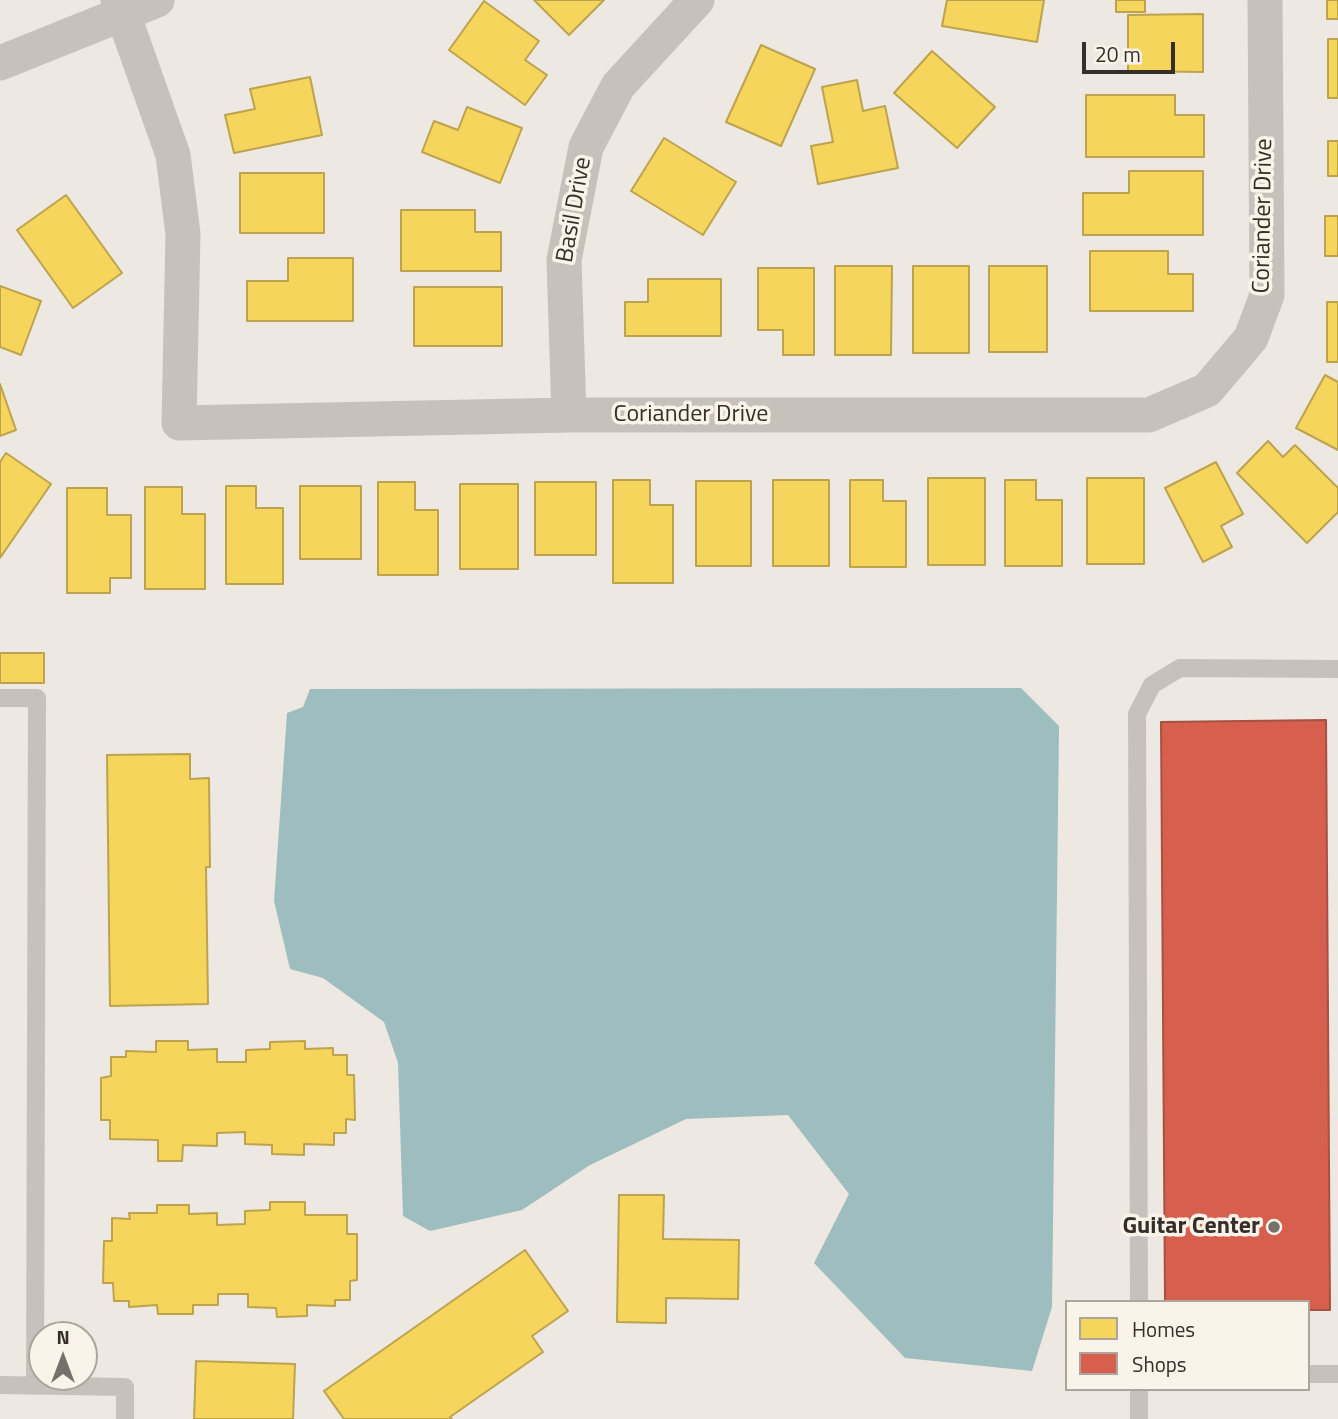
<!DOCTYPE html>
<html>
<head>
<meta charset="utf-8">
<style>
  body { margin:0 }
  #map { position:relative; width:1338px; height:1419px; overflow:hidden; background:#ede8e2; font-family:"Titillium Web",sans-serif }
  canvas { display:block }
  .legend { position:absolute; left:1065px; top:1300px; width:245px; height:91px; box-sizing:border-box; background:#faf3ea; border:2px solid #aca49d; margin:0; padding:9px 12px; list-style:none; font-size:21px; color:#382e29 }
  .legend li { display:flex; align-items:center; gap:14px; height:35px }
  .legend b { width:35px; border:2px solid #aca49d }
  .north { position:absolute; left:28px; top:1321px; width:70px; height:70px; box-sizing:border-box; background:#faf3ea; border:2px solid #aca49d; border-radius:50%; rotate:0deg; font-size:19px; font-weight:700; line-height:28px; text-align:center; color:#382e29 }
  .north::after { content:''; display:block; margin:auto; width:24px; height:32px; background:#776f6a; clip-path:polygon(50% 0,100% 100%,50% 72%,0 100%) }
  .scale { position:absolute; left:1082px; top:42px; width:93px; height:32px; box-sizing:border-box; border:4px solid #382e29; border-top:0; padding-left:9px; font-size:21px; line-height:24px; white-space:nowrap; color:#382e29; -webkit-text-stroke:5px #faf3ea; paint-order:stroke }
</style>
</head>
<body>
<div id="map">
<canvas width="1338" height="1419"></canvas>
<ul class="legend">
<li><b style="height:19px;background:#f6d55c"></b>Homes</li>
<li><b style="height:19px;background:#d6604d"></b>Shops</li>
</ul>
<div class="north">N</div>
<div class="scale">20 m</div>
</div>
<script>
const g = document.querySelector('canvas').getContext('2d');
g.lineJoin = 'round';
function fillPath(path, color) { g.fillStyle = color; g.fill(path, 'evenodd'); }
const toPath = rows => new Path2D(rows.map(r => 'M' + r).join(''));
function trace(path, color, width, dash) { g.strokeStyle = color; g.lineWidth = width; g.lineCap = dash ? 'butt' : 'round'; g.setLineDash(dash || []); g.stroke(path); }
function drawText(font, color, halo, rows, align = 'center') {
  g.font = font + ' "Titillium Web",sans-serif'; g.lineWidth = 7; g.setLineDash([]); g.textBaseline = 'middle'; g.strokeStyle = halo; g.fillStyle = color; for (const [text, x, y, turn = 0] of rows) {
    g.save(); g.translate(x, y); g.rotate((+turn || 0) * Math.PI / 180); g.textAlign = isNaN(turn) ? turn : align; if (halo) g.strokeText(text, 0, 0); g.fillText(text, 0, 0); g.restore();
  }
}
const water = toPath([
  [1021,688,1059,726,1052,1307,1032,1371,905,1358,814,1263,849,1194,788,1115,686,1119,590,1165,522,1210,430,1231,403,1216,398,1063,384,1022,323,978,290,969,274,901,287,713,303,707,310,689]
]);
const homes = toPath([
  [534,0,604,0,569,35,534,0],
  [947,0,1044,0,1037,42,942,26,947,0],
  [1116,0,1145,0,1145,12,1116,12,1116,0],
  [1327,0,1338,0,1338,19,1327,19,1327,0],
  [484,1,539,41,525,60,547,75,525,105,449,50,484,1],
  [1203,14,1203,72,1128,71,1128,15,1203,14],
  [1328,39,1338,39,1338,98,1328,98,1328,39],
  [761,45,815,69,781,146,726,122,761,45],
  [932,51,995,107,957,148,894,93,932,51],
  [310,77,322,135,234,153,225,115,255,109,250,89,310,77],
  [857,80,863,111,885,106,898,168,818,184,811,146,833,142,822,87,857,80],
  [1086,95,1175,95,1175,115,1204,115,1204,157,1086,157,1086,95],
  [467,107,522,128,500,183,422,152,434,121,458,130,467,107],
  [664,138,736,182,703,235,631,191,664,138],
  [1328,141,1338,141,1338,176,1328,176,1328,141],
  [1129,171,1203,171,1203,235,1083,235,1083,193,1129,193,1129,171],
  [240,173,324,173,324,233,240,233,240,173],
  [66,195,122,273,73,308,17,230,66,195],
  [401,210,475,210,475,232,501,232,501,271,401,271,401,210],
  [1325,216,1338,216,1338,256,1325,256,1325,216],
  [1090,251,1168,251,1168,274,1193,274,1193,311,1090,311,1090,251],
  [288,258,353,258,353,321,247,321,247,281,288,281,288,258],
  [835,266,892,266,891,355,835,355,835,266],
  [913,266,969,266,969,353,913,353,913,266],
  [989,266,1047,266,1047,352,989,352,989,266],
  [758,268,814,268,814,355,783,355,783,330,758,330,758,268],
  [648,279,721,279,721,336,625,336,625,302,648,302,648,279],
  [0,286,41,301,21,355,0,347,0,286],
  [414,287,502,287,502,346,414,346,414,287],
  [1327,302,1338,302,1338,362,1327,362,1327,302],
  [1325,375,1338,382,1338,450,1296,428,1325,375],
  [0,384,16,430,0,436,0,384],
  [1268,441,1283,457,1295,445,1338,488,1338,512,1307,543,1237,473,1268,441],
  [6,453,51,484,0,558,0,462,6,453],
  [1216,462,1243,514,1221,526,1232,547,1203,562,1165,488,1216,462],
  [928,478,985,478,985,565,928,565,928,478],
  [1087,478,1144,478,1144,564,1087,564,1087,478],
  [613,480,650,480,650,505,673,505,673,583,613,583,613,480],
  [773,480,829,480,829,566,773,566,773,480],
  [850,480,883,480,883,501,906,501,906,567,850,567,850,480],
  [1005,480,1036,480,1036,500,1062,500,1062,566,1005,566,1005,480],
  [696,481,751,481,751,566,696,566,696,481],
  [378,482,415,482,415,510,438,510,438,575,378,575,378,482],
  [535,482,596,482,596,555,535,555,535,482],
  [460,484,518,484,518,569,460,569,460,484],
  [226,486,256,486,256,508,283,508,283,584,226,584,226,486],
  [300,486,361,486,361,559,300,559,300,486],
  [145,487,182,487,182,514,205,514,205,589,145,589,145,487],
  [67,488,107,488,107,515,131,515,131,578,110,578,110,593,67,593,67,488],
  [0,653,44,653,44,683,0,683,0,653],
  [190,754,190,779,209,778,210,867,206,867,208,1004,110,1006,107,755,190,754],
  [156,1041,188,1041,188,1050,217,1049,217,1062,246,1062,246,1050,270,1049,270,1042,305,1041,305,1049,333,1048,333,1055,347,1055,347,1075,354,1075,355,1120,346,1119,346,1133,334,1133,334,1145,304,1144,304,1155,272,1154,272,1145,245,1144,245,1132,217,1133,217,1146,183,1145,182,1161,158,1161,158,1140,110,1139,110,1120,101,1120,101,1078,111,1076,111,1057,126,1057,126,1051,156,1052,156,1041],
  [619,1195,664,1195,663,1239,739,1240,738,1299,666,1298,666,1323,617,1322,619,1195],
  [270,1202,305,1202,305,1215,347,1215,347,1234,357,1234,357,1280,350,1281,350,1300,335,1300,335,1306,307,1305,307,1316,277,1317,276,1308,248,1307,248,1294,218,1294,218,1305,193,1305,193,1314,158,1314,157,1305,129,1307,129,1301,114,1301,113,1283,103,1283,104,1241,112,1241,112,1218,130,1219,129,1213,157,1213,157,1205,189,1205,189,1214,217,1213,217,1225,245,1224,245,1211,270,1210,270,1202],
  [525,1250,568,1311,532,1336,543,1352,450,1417,452,1419,344,1419,324,1391,525,1250],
  [196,1361,295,1364,293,1419,194,1419,196,1361]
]);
const shops = toPath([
  [1326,720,1330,1310,1308,1310,1308,1302,1165,1302,1161,722,1326,720]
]);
const service = toPath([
  [0,698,37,698,35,1386],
  [1139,1302,1137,714,1152,685,1180,668,1338,669],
  [1308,1374,1338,1374],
  [0,1385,125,1387,125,1419],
  [1139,1389,1139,1419]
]);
const minor = toPath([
  [118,0,173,155,183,234,179,423,569,415,1149,415,1207,390,1251,338,1267,295,1265,0],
  [0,63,157,0],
  [569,415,564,260,586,147,618,86,697,0]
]);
const markers = [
  [1274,1227,7,"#776f6a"]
];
const streetNames = [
  ["Basil Drive",575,210,-80],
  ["Coriander Drive",1264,216,-89],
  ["Coriander Drive",691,415]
];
const poiNames = [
  ["Guitar Center",1260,1227]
];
fillPath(water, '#9ebdbe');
fillPath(homes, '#f6d55c');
trace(homes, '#bda34d', 2);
fillPath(shops, '#d6604d');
trace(shops, '#a75142', 2);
trace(service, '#c7c1bb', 18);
trace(minor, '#c7c1bb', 35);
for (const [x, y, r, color] of markers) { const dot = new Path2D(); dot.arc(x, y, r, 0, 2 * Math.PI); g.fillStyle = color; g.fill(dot); trace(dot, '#faf3ea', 2.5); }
drawText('24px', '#382e29', '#faf3ea', streetNames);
drawText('bold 24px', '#382e29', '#faf3ea', poiNames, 'right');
</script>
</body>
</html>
